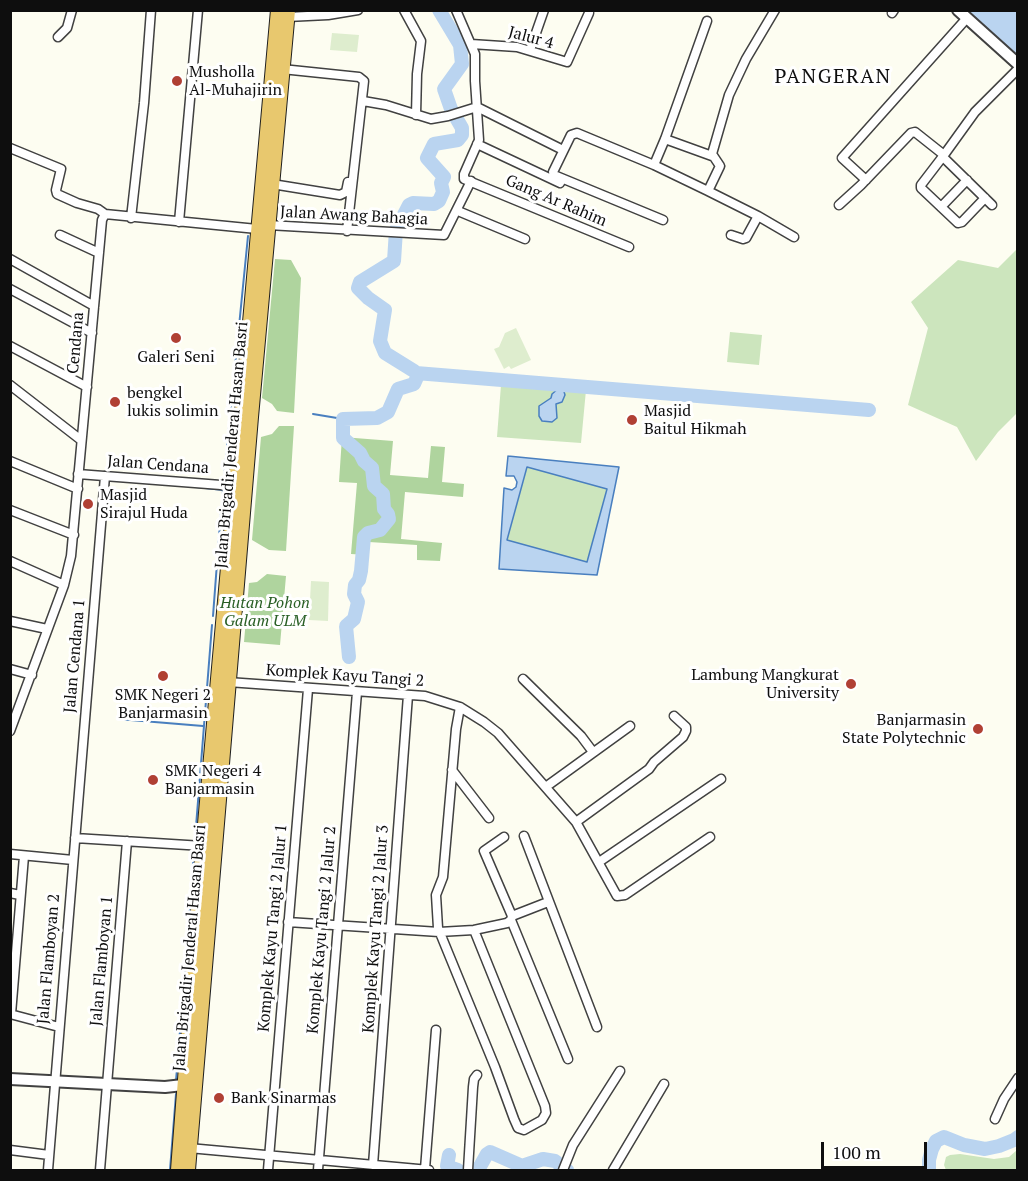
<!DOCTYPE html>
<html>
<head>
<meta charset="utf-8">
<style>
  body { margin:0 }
  #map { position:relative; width:1028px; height:1181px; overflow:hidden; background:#fdfdf1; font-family:"PT Serif",serif }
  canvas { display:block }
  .frame { position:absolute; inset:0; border:12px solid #0e0e0e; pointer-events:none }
  .scale { position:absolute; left:821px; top:1142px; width:106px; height:27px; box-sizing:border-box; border:3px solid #0e0e0e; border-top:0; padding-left:8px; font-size:18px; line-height:21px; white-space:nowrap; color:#0e0e0e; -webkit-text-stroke:4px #fff; paint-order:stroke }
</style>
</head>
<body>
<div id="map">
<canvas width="1028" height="1181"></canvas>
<div class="frame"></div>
<div class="scale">100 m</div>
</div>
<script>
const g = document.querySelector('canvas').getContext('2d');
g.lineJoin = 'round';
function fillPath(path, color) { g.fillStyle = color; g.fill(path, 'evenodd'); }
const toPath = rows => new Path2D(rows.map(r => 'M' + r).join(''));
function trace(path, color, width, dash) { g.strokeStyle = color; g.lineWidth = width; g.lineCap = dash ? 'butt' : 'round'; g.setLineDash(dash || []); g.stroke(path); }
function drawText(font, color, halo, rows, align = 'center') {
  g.font = font + ' "PT Serif",serif'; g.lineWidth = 6; g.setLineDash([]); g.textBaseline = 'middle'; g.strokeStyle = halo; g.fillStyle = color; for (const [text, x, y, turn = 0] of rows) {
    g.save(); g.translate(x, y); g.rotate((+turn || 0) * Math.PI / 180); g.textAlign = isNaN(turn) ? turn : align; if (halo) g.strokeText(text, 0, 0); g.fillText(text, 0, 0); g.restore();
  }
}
const green = toPath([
  [1017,249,1017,413,998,432,976,461,957,427,908,405,928,328,911,302,958,260,998,268],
  [730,332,762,335,759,365,727,362],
  [501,385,586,390,581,443,497,437],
  [527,467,607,489,587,562,507,540],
  [1017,1150,1017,1170,946,1170,944,1165,946,1157,950,1155,960,1154,994,1159,1009,1157]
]);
const forest = toPath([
  [275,259,291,260,301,278,294,413,277,411,272,404,262,398],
  [279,426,294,426,286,551,269,550,252,540,261,437,272,434],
  [342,437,393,441,390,475,428,478,431,446,445,447,442,482,464,484,463,497,405,492,401,539,442,543,440,561,417,560,417,545,369,542,368,555,351,554,357,483,339,482],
  [267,574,286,576,280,645,244,642,249,583,257,582]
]);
const pitch = toPath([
  [332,33,359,35,357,52,330,50],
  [516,328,531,360,511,369,509,366,504,369,494,349,499,347,505,333],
  [311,581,329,582,328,621,309,620]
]);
const water = toPath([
  [966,11,1017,11,1017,58,966,11],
  [559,388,563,388,565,395,562,402,556,404,557,418,552,422,542,421,539,416,539,406,551,398,552,394,559,388],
  [508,456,619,467,597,575,499,569,504,488,512,490,516,487,517,482,514,476,506,476,508,456],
  [527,467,607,489,587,562,507,540,527,467]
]);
const stream = toPath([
  [313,414,343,419],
  [224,477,248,236],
  [187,486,223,490,222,503],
  [213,616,221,510],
  [118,719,203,726],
  [195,839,212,625],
  [176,1081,194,851],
  [170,1170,176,1094]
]);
const river = toPath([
  [416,373,869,410],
  [349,657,346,626,354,619,358,602,354,594,355,585,359,580,361,571,364,537,368,533,380,530,389,519,388,514,384,509,383,494,374,486,372,468,364,461,360,453,343,438,343,419,377,418,388,412,398,389,414,384,418,375,414,371,385,353,380,341,385,310,368,298,358,288,360,282,394,261,396,230,409,205,413,203,434,204,439,201,443,192,441,183,444,177,427,158,434,144,458,140,462,135,462,128,451,109,444,89,462,64,460,45,439,10],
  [449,1155,447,1166,458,1170],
  [478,1170,487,1154,490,1152,522,1166,543,1159,555,1161,567,1170],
  [929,1170,929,1160,932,1149,936,1141,944,1137,964,1145,985,1149,999,1146,1014,1140,1018,1137]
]);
const minor = toPath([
  [404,10,421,41,417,74,416,115],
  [456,10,475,54,475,81,479,140,464,174,464,179,629,247],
  [892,13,894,10],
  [287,17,328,15,358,10],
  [58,37,67,28,72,10],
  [471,44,517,47,567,62,589,13],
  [530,50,544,10],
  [282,69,359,77,364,81,347,231],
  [363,101,386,105,431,119,448,116,477,107,563,150],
  [665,139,712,156],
  [477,144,560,183],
  [10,148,61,169,56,190,57,194,77,203,98,209,105,214],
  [944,155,921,185,921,188,958,223,962,222,985,198],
  [943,157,992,205],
  [654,165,665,139,707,21],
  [866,180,842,158,967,18],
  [272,184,340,195,346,192,348,182],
  [708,191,758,216,794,237],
  [839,205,861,185,911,133,915,132,944,155,975,112,1018,69],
  [941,207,967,180],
  [458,211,525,239],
  [105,214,257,229],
  [131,218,144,103,151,10],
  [663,220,554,175,553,172,571,135,577,133,654,165,708,191,720,166,712,154,729,95,746,59,775,10],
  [179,222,198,10],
  [268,225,444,235,471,181],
  [60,235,99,253],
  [731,235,743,239,746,238,758,216],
  [10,259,94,306],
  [10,289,92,333],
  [10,346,87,387],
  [10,385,81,440],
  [10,461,78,489],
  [78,474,234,486],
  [10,510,74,535],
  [10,561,64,585],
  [10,621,47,629],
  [10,669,32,675],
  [523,679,581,736,593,752],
  [228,682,425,696,460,707,484,722,498,733,576,822,617,896,625,895,710,837],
  [460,707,456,729,443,877,436,895,438,928,495,1067,514,1119,518,1128,524,1130,542,1120,546,1113,545,1106,474,930],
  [10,731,64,585,71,556,102,220,105,214],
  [452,770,489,818],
  [547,786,630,726],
  [576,822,649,769,654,762,683,737,686,731,686,727,674,716],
  [524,836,597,1027],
  [504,837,484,851,512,916],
  [75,838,203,846],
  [10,854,73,860],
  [599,862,721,779],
  [10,893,20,895],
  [511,920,568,1059],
  [288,922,439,932,474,930,507,923,511,920,512,916,548,902],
  [10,1014,59,1027],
  [11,1014,24,856],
  [995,1119,1004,1099,1018,1078],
  [189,1148,429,1170],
  [10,1150,49,1155],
  [373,1165,408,695],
  [425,1169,436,1030],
  [48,1170,105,476],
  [100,1170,127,841],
  [268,1170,308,689],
  [318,1170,357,692],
  [468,1170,473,1087,474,1079,477,1075],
  [563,1170,573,1145,620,1071],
  [613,1170,664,1084]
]);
const tertiary = toPath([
  [958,10,1018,64],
  [10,1079,165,1087,192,1084]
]);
const trunk = toPath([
  [178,1170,203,846,278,10],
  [188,1170,251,417,288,10]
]);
const markers = [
  [177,81,6,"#b04034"],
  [176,338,6,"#b04034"],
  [115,402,6,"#b04034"],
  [632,420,6,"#b04034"],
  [88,504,6,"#b04034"],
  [163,676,6,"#b04034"],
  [851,684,6,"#b04034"],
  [978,729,6,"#b04034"],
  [153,780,6,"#b04034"],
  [219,1098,6,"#b04034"]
];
const streetNames = [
  ["Jalur 4",531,38,15],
  ["Gang Ar Rahim",556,201,23],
  ["Jalan Awang Bahagia",354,216,3],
  ["Cendana",76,343,-85],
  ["Jalan Brigadir Jenderal Hasan Basri",232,445,-85],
  ["Jalan Cendana",158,465,4],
  ["Jalan Cendana 1",75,656,-85],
  ["Komplek Kayu Tangi 2",345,676,4],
  ["Komplek Kayu Tangi 2 Jalur 1",273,928,-85],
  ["Komplek Kayu Tangi 2 Jalur 3",376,929,-86],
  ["Komplek Kayu Tangi 2 Jalur 2",322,930,-85],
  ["Jalan Brigadir Jenderal Hasan Basri",190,948,-85],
  ["Jalan Flamboyan 2",49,959,-85],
  ["Jalan Flamboyan 1",102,961,-85]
];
const poiNames = [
  ["Musholla",189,72],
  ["Al-Muhajirin",189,90],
  ["Galeri Seni",176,357,"center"],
  ["bengkel",127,393],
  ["lukis solimin",127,411],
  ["Masjid",644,411],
  ["Baitul Hikmah",644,429],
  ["Masjid",100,495],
  ["Sirajul Huda",100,513],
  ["Lambung Mangkurat",839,675,"right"],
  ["University",839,693,"right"],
  ["SMK Negeri 2",163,695,"center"],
  ["Banjarmasin",163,713,"center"],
  ["Banjarmasin",966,720,"right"],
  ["State Polytechnic",966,738,"right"],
  ["SMK Negeri 4",165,771],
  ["Banjarmasin",165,789],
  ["Bank Sinarmas",231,1098]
];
const parkNames = [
  ["Hutan Pohon",265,603],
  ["Galam ULM",265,621]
];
const quarterNames = [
  ["PANGERAN",833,77]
];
fillPath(green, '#cce5bd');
fillPath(forest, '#afd49e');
fillPath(pitch, '#deedce');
fillPath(water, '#bad4f0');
trace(water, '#497fbf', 1.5);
trace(stream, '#497fbf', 2);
trace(river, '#bad4f0', 14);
trace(minor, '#414141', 11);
trace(tertiary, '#414141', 14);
trace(trunk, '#1f1f1f', 16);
trace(minor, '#fff', 8);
trace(tertiary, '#fff', 10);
trace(trunk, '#e8c86e', 14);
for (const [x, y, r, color] of markers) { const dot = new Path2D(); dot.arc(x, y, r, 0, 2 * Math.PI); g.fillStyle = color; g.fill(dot); trace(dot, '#fff', 2); }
drawText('16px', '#0e0e0e', '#fff', streetNames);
drawText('16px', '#0e0e0e', '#fff', poiNames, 'left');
drawText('italic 16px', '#295f25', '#fff', parkNames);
g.letterSpacing = '1.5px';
drawText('20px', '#0e0e0e', '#fff', quarterNames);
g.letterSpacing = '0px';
</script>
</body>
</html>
